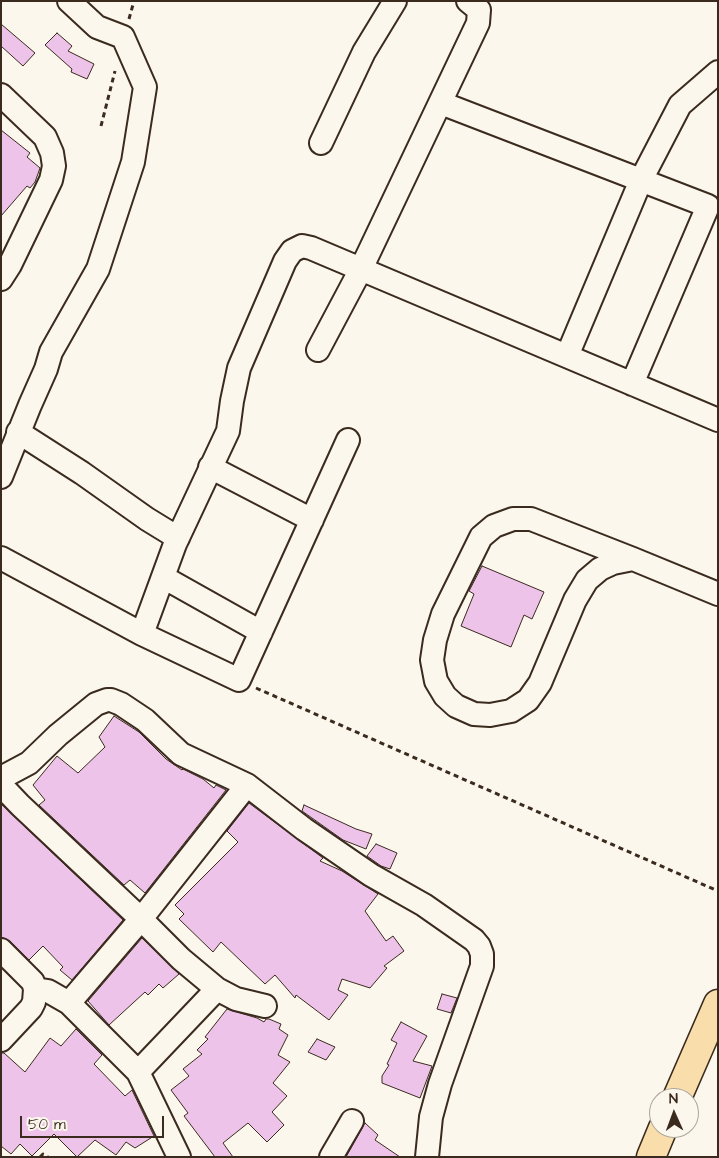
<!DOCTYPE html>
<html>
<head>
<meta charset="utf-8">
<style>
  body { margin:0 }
  #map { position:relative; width:719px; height:1158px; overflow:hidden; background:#fbf7ec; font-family:"Architects Daughter",sans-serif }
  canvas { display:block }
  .frame { position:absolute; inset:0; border:2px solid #3b2a1e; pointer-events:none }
  .north { position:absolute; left:649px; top:1088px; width:50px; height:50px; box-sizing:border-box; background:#fbf7ec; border:1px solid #aea59a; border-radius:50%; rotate:358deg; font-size:14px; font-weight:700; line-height:20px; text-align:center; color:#3b2a1e }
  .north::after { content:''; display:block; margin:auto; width:18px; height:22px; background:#3b2a1e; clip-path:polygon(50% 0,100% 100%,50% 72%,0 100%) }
  .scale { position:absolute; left:20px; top:1116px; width:144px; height:22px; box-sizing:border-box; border:2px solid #3b2a1e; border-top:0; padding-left:6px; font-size:15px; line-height:18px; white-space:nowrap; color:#3b2a1e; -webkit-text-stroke:4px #fbf7ec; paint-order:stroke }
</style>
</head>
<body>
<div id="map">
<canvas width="719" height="1158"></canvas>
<div class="frame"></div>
<div class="north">N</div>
<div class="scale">50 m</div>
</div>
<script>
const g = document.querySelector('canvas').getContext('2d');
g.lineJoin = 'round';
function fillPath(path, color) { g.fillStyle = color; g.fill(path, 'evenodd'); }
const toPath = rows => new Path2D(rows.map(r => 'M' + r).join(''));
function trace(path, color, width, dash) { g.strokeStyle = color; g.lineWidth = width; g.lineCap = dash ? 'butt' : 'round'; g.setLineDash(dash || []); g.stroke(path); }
const building = toPath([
  [1,24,35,53,23,66,1,46,1,24],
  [57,33,72,46,68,51,94,64,87,79,71,72,72,69,45,45,57,33],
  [1,130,30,153,27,157,40,168,35,182,30,188,27,186,1,216,1,130],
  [482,566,544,592,532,619,524,615,511,647,461,626,474,594,469,591,482,566],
  [114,716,139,732,166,759,182,770,183,769,203,779,214,788,216,785,226,790,145,893,130,880,124,885,39,805,45,800,33,785,57,756,78,773,105,747,99,737,114,716],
  [249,803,323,858,320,861,342,871,378,894,365,911,386,941,393,936,404,951,384,966,387,968,370,988,342,979,338,990,348,995,329,1020,296,995,295,998,275,975,265,984,221,942,213,952,179,919,184,914,175,905,238,842,227,831,249,803],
  [1,804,123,920,72,980,60,970,63,967,43,946,29,960,10,941,1,937,1,804],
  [304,805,356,829,372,834,366,849,343,840,312,818,302,811,304,805],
  [376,844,397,853,390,869,381,866,367,856,376,844],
  [142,938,179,974,163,988,159,984,148,995,145,992,109,1025,88,1001,142,938],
  [442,994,457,998,451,1013,437,1009,442,994],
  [227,1009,257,1018,264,1022,266,1019,269,1019,281,1024,279,1029,288,1035,278,1055,290,1062,273,1083,287,1096,272,1112,284,1125,267,1142,248,1123,223,1143,233,1157,215,1157,184,1116,188,1113,171,1090,189,1076,183,1069,202,1054,197,1050,208,1039,205,1037,227,1009],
  [401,1022,427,1036,413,1061,432,1066,420,1098,382,1083,382,1076,389,1065,387,1064,397,1043,391,1040,401,1022],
  [76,1029,102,1055,94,1064,125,1096,132,1090,154,1136,135,1148,126,1142,116,1155,95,1140,77,1157,54,1134,32,1156,20,1144,11,1154,1,1146,1,1053,4,1053,25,1072,50,1038,61,1046,76,1029],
  [317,1039,335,1047,326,1060,308,1052,317,1039],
  [365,1123,378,1135,375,1140,400,1157,346,1157,365,1123]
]);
const path = toPath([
  [129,19,134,1],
  [101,126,115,71],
  [256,688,718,891],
  [40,1157,43,1154,48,1157]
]);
const minor = toPath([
  [1,95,45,137,52,153,54,166,51,180,10,265,1,279],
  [441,103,708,206,632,384],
  [321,143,364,52,395,1],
  [318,350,361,269,478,23,479,10,468,1],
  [567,356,641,180,680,105,718,72],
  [18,432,82,473,147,519,178,538],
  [210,467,312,520],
  [1,477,30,405,46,369,51,352,98,269,133,162,145,87,123,37,97,27,69,1],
  [1,558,142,634,239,680,348,440],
  [633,559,613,563,600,569,587,580,575,600,540,683,528,700,511,711,490,715,474,714,456,706,445,696,436,681,432,660,435,640,443,614,481,537,494,526,513,519,531,519,633,559,718,594],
  [163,577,261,632],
  [142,634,175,544,228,431,232,401,239,368,285,261,292,251,302,246,311,248,718,420],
  [1,778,29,763,58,735,96,704,107,700,111,700,121,704,145,720,181,754,247,785,304,829,371,875,424,905,474,940,479,946,482,954,482,966,440,1084,431,1117,427,1157],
  [1,785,20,805,141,919,69,1003],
  [1,950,33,982,35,989,34,1002,31,1008,1,1040],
  [35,989,48,991,69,1003,138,1072,179,1157],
  [217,989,236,999,265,1006],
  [138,1072,217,989,181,959,141,919,247,785],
  [331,1157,352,1121]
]);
const major = toPath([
  [677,1098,718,1004],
  [651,1157,663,1128]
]);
fillPath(building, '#eec3ea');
trace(building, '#3b2a1e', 1);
trace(minor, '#3b2a1e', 26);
trace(major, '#3b2a1e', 31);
trace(path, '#3b2a1e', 3, [5, 4]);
trace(minor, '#fbf7ec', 22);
trace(major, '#f9deab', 28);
</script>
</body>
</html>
